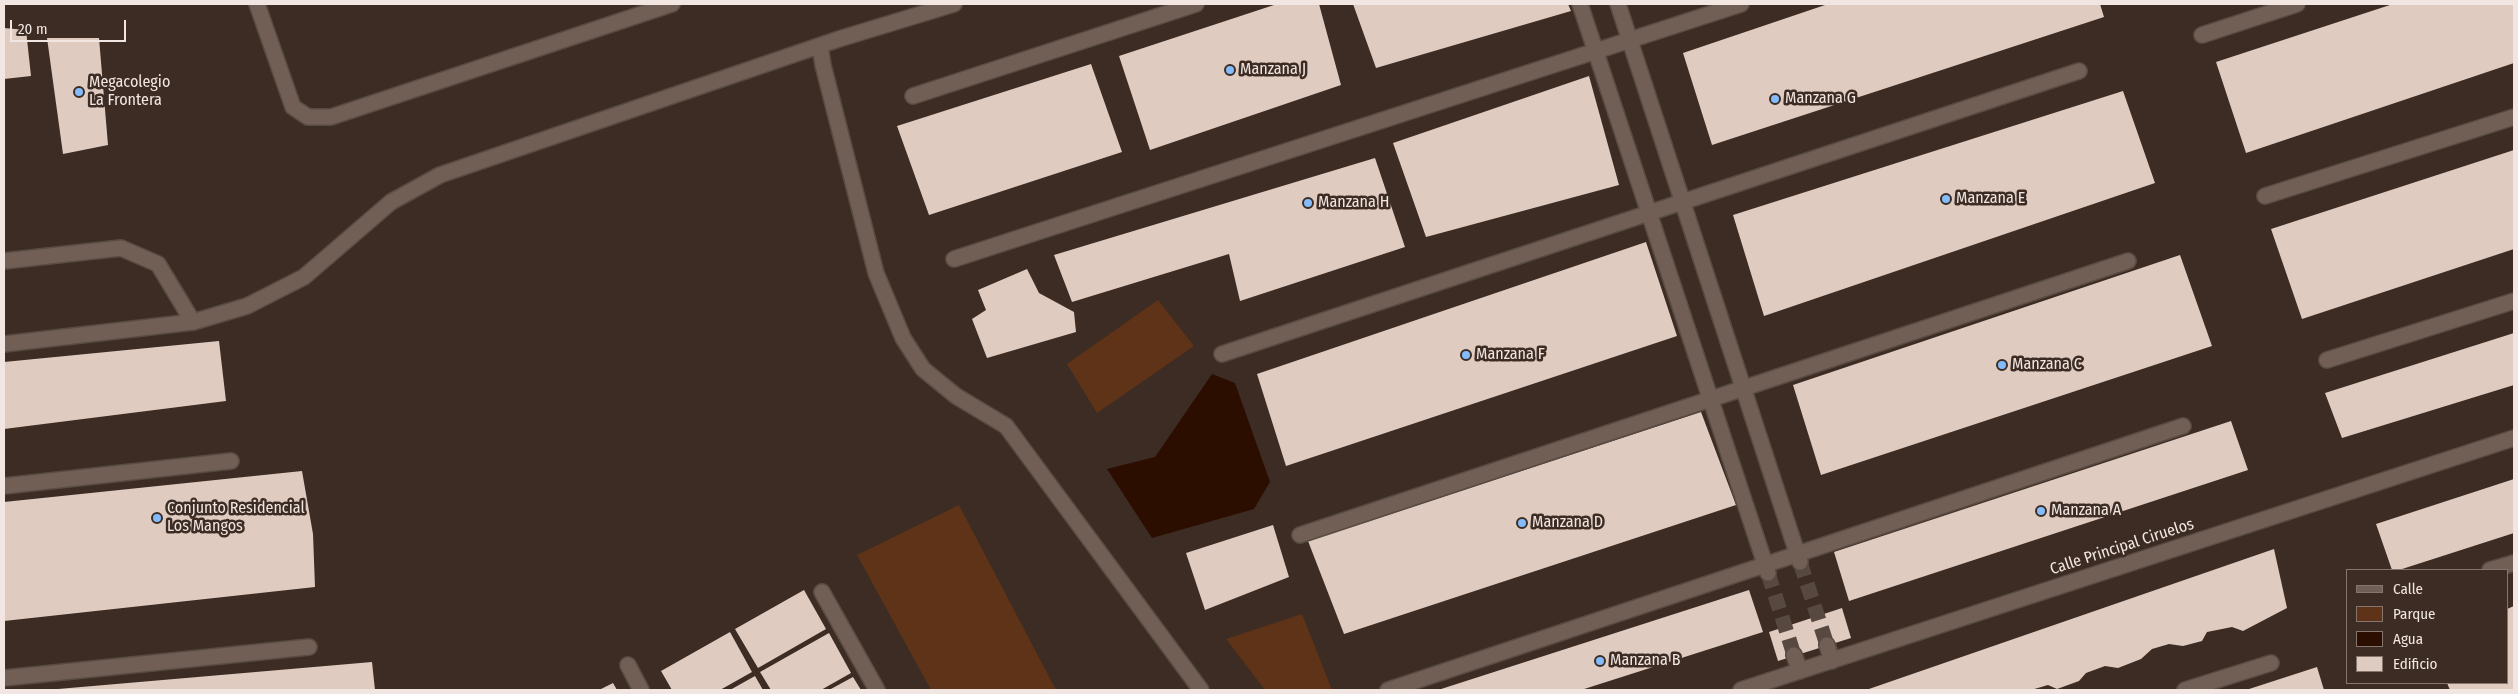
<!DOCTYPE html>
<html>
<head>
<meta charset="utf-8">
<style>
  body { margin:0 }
  #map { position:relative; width:2518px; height:694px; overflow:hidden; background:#3c2c23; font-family:"Fira Sans Condensed",sans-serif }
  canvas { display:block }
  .frame { position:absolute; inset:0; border:5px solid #f1e6e1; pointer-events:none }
  .legend { position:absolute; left:2346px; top:569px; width:162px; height:115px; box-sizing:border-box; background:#3c2c23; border:1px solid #84766f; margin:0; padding:6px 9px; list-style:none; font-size:15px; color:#f1e6e1 }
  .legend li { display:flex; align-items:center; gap:10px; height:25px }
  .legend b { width:25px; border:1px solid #84766f }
  .scale { position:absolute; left:10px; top:20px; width:116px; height:22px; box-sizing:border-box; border:2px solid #f1e6e1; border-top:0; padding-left:6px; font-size:15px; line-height:18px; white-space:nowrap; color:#f1e6e1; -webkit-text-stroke:4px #3c2c23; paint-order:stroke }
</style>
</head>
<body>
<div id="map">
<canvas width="2518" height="694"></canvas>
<div class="frame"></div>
<ul class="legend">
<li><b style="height:6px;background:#715e54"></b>Calle</li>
<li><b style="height:14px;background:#5e3318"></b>Parque</li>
<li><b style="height:14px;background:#2c0e00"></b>Agua</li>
<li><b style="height:14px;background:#e0cbc0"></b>Edificio</li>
</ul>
<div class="scale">20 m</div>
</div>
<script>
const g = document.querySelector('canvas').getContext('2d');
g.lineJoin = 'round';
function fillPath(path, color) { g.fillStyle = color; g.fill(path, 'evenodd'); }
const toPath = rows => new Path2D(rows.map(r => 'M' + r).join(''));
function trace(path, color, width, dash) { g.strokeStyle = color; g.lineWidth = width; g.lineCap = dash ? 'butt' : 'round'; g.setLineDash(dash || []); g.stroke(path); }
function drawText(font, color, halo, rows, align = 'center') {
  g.font = font + ' "Fira Sans Condensed",sans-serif'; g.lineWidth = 5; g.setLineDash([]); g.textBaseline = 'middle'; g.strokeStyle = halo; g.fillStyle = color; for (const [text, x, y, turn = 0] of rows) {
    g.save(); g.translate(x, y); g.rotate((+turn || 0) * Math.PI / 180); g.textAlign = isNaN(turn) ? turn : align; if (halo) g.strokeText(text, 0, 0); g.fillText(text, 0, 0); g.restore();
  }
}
const green = toPath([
  [1158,300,1194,346,1097,413,1067,364],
  [959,505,1056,690,931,690,857,555],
  [1302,614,1332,690,1265,690,1226,639]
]);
const water = toPath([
  [1212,374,1235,383,1270,482,1254,509,1152,538,1107,469,1155,457]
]);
const building = toPath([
  [1277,4,1319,4,1341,85,1150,150,1119,56],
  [1353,4,1568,4,1571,11,1376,68],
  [1828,4,2100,4,2104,17,1712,145,1683,53],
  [2393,4,2514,4,2514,63,2246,153,2216,62],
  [4,28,26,30,31,76,4,79],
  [47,38,99,38,108,145,63,154],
  [1091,64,1122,152,929,215,897,126],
  [1589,76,1619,185,1426,237,1393,143],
  [2123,91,2155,183,1764,316,1733,215],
  [2514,150,2514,249,2302,319,2271,229],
  [1375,158,1405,247,1240,301,1229,254,1072,302,1054,255],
  [1646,242,1677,336,1286,466,1257,374],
  [2180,255,2212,346,1821,475,1793,385],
  [1027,269,1039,293,1074,312,1076,332,987,358,972,319,986,310,978,290],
  [2514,333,2514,385,2342,438,2325,393],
  [219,341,226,401,4,429,4,362],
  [1701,412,1736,505,1344,634,1308,541],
  [2231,421,2248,470,1849,601,1834,552],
  [302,471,313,534,315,587,4,621,4,502],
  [2514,479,2514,533,2399,570,2392,570,2376,524],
  [1273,525,1289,577,1205,610,1186,553],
  [2274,549,2287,608,2243,631,2232,627,2207,632,2202,641,2183,646,2169,644,2152,649,2141,659,2118,668,2105,666,2086,673,2079,681,2057,689,2048,685,2031,690,1866,690],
  [804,590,826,629,758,668,735,629],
  [1749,590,1763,632,1581,690,1438,690],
  [2514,606,2514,690,2450,690,2447,683,2507,683,2507,609],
  [1842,608,1851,638,1778,661,1769,632],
  [730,632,752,672,720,690,672,690,661,671],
  [829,633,851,673,821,690,771,690,760,672],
  [372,662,375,690,58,690,58,689],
  [2317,667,2324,690,2246,690],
  [755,676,763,690,730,690],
  [853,677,861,690,829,690],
  [613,683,617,690,599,690]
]);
const streetTunnel = toPath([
  [1800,562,1827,645],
  [1768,573,1794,655]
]);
const lane = toPath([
  [257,4,293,107,308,117,331,117,672,4],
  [2490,570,2514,563]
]);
const street = toPath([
  [1580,4,1768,573],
  [1618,4,1800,562],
  [2202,35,2297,4],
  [820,46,823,65,876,273,903,338,923,369,956,396,1006,426,1201,690],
  [913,96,1196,4],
  [2265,196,2514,117],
  [954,259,1741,4],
  [4,261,121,248,158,264,193,322],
  [4,344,193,322,247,306,304,277,391,202,440,175,839,39,954,4],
  [1222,354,2079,71],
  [2327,360,2514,301],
  [4,486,231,461],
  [1300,535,2128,261],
  [822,592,877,690],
  [1827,645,1832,661],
  [1794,655,1800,671],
  [628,665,641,690],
  [4,678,309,647],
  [1388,690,2183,426],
  [1741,690,2514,438],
  [2185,690,2271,663]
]);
const markers = [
  [1230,70,5,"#84bcfb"],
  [79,92,5,"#84bcfb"],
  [1775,99,5,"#84bcfb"],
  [1946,199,5,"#84bcfb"],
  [1308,203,5,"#84bcfb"],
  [1466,355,5,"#84bcfb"],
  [2002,365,5,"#84bcfb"],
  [2041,511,5,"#84bcfb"],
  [157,518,5,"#84bcfb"],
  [1522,523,5,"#84bcfb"],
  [1600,661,5,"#84bcfb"]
];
const poiNames = [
  ["Manzana J",1240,70],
  ["Megacolegio",89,83],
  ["La Frontera",89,101],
  ["Manzana G",1785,99],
  ["Manzana E",1956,199],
  ["Manzana H",1318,203],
  ["Manzana F",1476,355],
  ["Manzana C",2012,365],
  ["Conjunto Residencial",167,509],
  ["Los Mangos",167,527],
  ["Manzana A",2051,511],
  ["Manzana D",1532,523],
  ["Manzana B",1610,661]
];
const streetNames = [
  ["Calle Principal Ciruelos",2122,547,-18]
];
fillPath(green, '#5e3318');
fillPath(water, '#2c0e00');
fillPath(building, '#e0cbc0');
trace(streetTunnel, '#574840', 15, [15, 8]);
trace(lane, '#584b43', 18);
trace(street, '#584b43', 18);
trace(lane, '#715e54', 15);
trace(street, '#715e54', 15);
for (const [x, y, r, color] of markers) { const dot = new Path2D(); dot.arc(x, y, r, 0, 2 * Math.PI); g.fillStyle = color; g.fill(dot); trace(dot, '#3c2c23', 2); }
drawText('16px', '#f1e6e1', '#3c2c23', poiNames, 'left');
drawText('16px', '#f1e6e1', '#3c2c23', streetNames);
</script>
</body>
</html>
